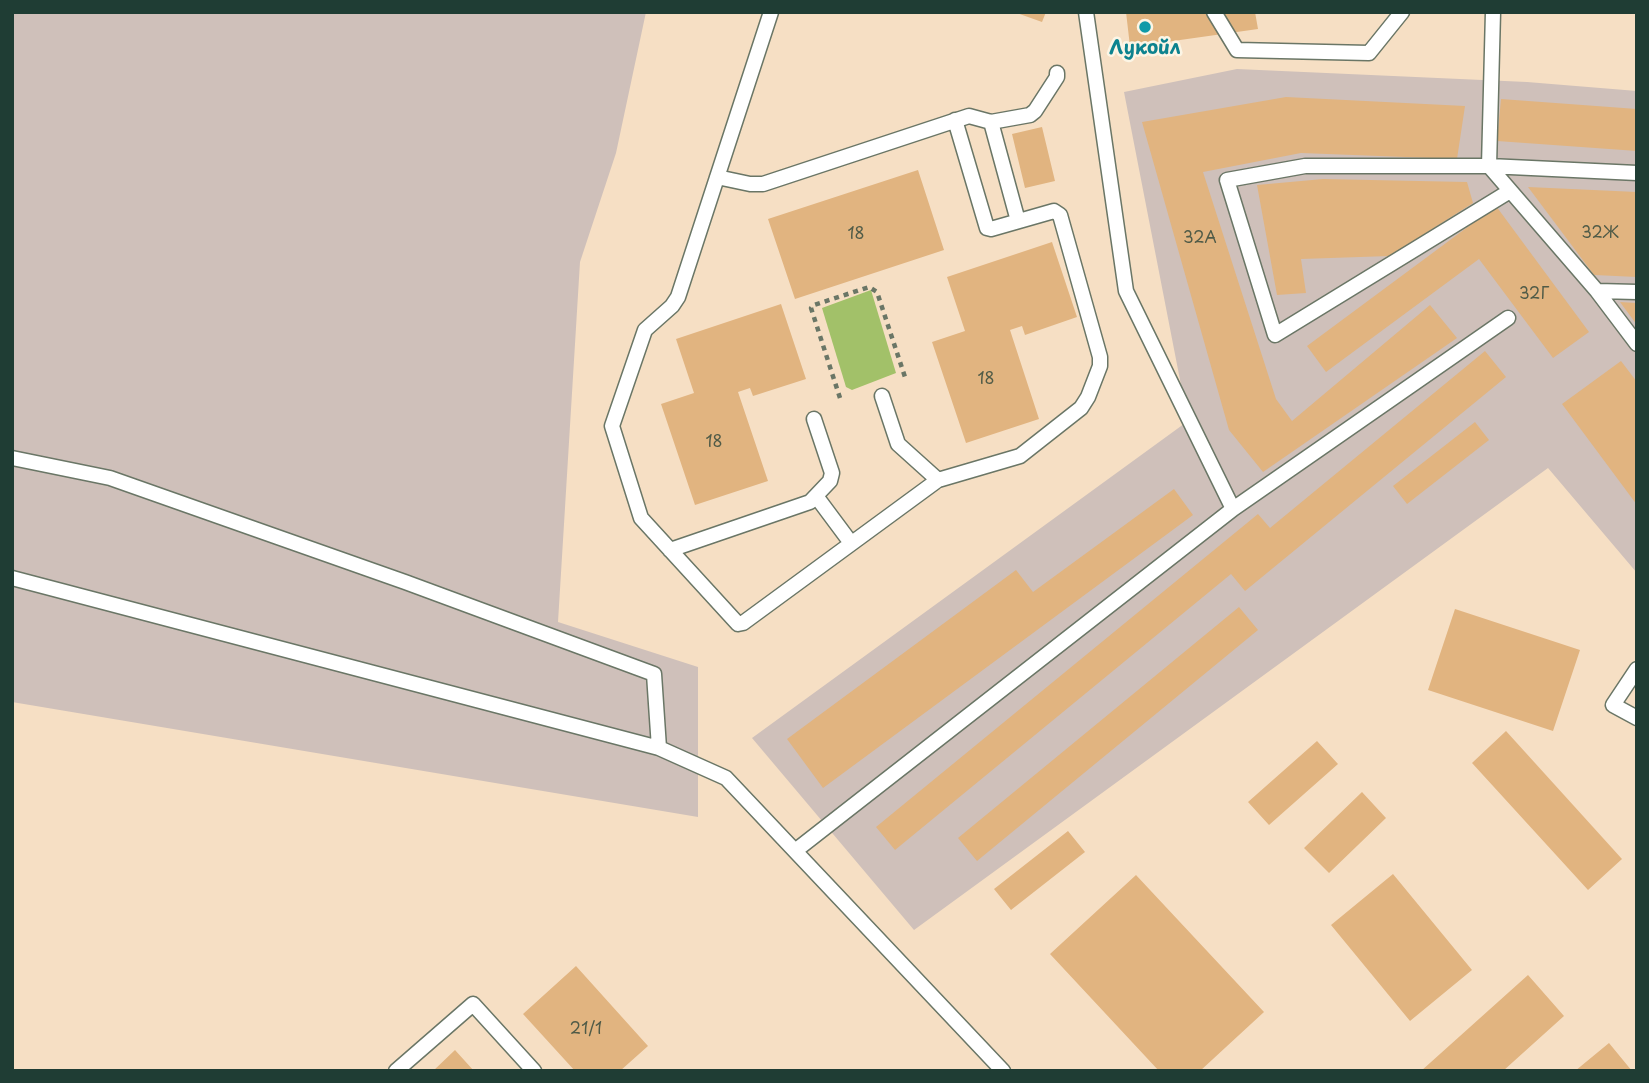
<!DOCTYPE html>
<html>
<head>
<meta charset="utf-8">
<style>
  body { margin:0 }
  #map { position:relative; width:1649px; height:1083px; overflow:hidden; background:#f6dfc4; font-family:"Playpen Sans",sans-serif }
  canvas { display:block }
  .frame { position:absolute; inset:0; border:14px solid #1f3d34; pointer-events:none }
</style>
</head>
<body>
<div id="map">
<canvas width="1649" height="1083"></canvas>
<div class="frame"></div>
</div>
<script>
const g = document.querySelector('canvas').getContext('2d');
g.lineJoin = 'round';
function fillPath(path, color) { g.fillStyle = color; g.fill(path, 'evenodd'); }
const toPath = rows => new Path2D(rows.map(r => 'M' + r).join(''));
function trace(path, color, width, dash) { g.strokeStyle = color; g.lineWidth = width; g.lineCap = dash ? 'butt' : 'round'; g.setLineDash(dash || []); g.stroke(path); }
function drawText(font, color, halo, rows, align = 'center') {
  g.font = font + ' "Playpen Sans",sans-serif'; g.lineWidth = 5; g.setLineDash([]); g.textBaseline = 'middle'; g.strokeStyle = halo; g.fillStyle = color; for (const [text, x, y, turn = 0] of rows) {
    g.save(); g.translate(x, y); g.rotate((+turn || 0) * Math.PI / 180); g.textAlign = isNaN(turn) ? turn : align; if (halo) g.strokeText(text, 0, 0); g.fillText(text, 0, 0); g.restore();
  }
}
const industrial = toPath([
  [12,12,646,12,616,153,580,262,558,622,698,667,698,817,12,702],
  [1237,69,1527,82,1637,91,1637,573,1548,468,914,930,752,738,1188,421,1124,92]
]);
const green = toPath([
  [871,290,896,373,852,390,846,387,822,308]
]);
const building = toPath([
  [1014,12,1046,12,1042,22],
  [1126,12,1255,12,1258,29,1166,42,1167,50,1131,55],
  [1286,97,1465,106,1457,159,1301,153,1203,172,1276,399,1292,421,1430,305,1457,338,1263,472,1229,430,1142,122],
  [1501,99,1637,109,1637,151,1497,141],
  [1042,127,1055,181,1025,188,1012,134],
  [918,170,944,250,795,299,768,219],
  [1323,179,1467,182,1473,203,1390,256,1301,259,1306,293,1277,295,1257,185],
  [1528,187,1637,192,1637,277,1594,275],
  [1496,206,1589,332,1553,358,1479,259,1326,372,1307,346],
  [1052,242,1077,317,1025,335,1022,326,1010,330,1039,419,966,443,932,342,965,331,947,277],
  [1620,302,1637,303,1637,325],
  [781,304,806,379,753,396,750,388,738,392,768,481,695,505,661,404,694,393,676,339],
  [1485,351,1506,377,1245,591,1231,574,895,850,876,827,1258,514,1270,528],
  [1621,361,1637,382,1637,505,1562,404],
  [1475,422,1489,440,1407,504,1393,486],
  [1174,489,1193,515,823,788,787,739,1016,570,1033,592],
  [1239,607,1258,630,977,861,958,838],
  [1455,609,1580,650,1553,731,1428,690],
  [1506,731,1622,859,1588,890,1472,763],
  [1317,741,1338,764,1269,825,1248,802],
  [1362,792,1386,818,1329,873,1304,848],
  [1068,831,1085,852,1011,910,994,889],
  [1393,874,1472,970,1410,1021,1331,925],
  [1136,875,1264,1012,1200,1071,1159,1071,1050,954],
  [576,966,648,1046,620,1071,575,1071,523,1014],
  [1528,975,1564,1016,1503,1071,1421,1071],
  [1609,1043,1632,1071,1575,1071],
  [455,1050,474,1071,433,1071]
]);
const path = toPath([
  [840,398,811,308,814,305,869,287,877,292,905,377]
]);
const lane = toPath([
  [771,12,678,297,672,306,645,330,612,426,641,518,738,624,743,623,938,480,1020,456,1081,408,1088,397,1100,366,1100,357,1060,215,1054,211,991,229,987,228,955,120],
  [1214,12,1237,50,1369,53,1402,12],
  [1493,12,1489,166,1305,166,1227,180,1275,335,1510,191],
  [991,122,1018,221],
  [1637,173,1489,166,1597,291,1637,344],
  [717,177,750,184,763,184,969,116,991,122,1030,115,1035,111,1057,77,1057,73],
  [1597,291,1637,292],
  [882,396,898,444,938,480],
  [12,458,110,478,405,582,654,674,659,748,726,778,1003,1071],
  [816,496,851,543],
  [1233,509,1508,318],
  [670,550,810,502,830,481,832,473,814,419],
  [12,578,659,748],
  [1637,669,1613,705,1637,718],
  [795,851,1233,509,1126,291,1086,12],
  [396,1071,473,1004,534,1071]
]);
const markers = [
  [1145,27,7,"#0f9aa8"]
];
const numberNames = [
  ["32Ж",1600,234],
  ["18",856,235],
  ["32А",1200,239],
  ["32Г",1534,295],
  ["18",986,380],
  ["18",714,443],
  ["21/1",586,1030]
];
const cultureNames = [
  ["Лукойл",1145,49]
];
fillPath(industrial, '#cfc0ba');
fillPath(green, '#a2c169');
fillPath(building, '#e1b480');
trace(lane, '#6a7666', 17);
trace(path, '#6a7666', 4.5, [5, 5]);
trace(lane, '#fff', 14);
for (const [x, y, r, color] of markers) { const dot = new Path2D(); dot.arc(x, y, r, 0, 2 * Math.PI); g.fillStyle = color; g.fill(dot); trace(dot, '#fcf5e5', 2.5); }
drawText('16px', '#505b47', null, numberNames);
drawText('bold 19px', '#0d838f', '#fcf5e5', cultureNames);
</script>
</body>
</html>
